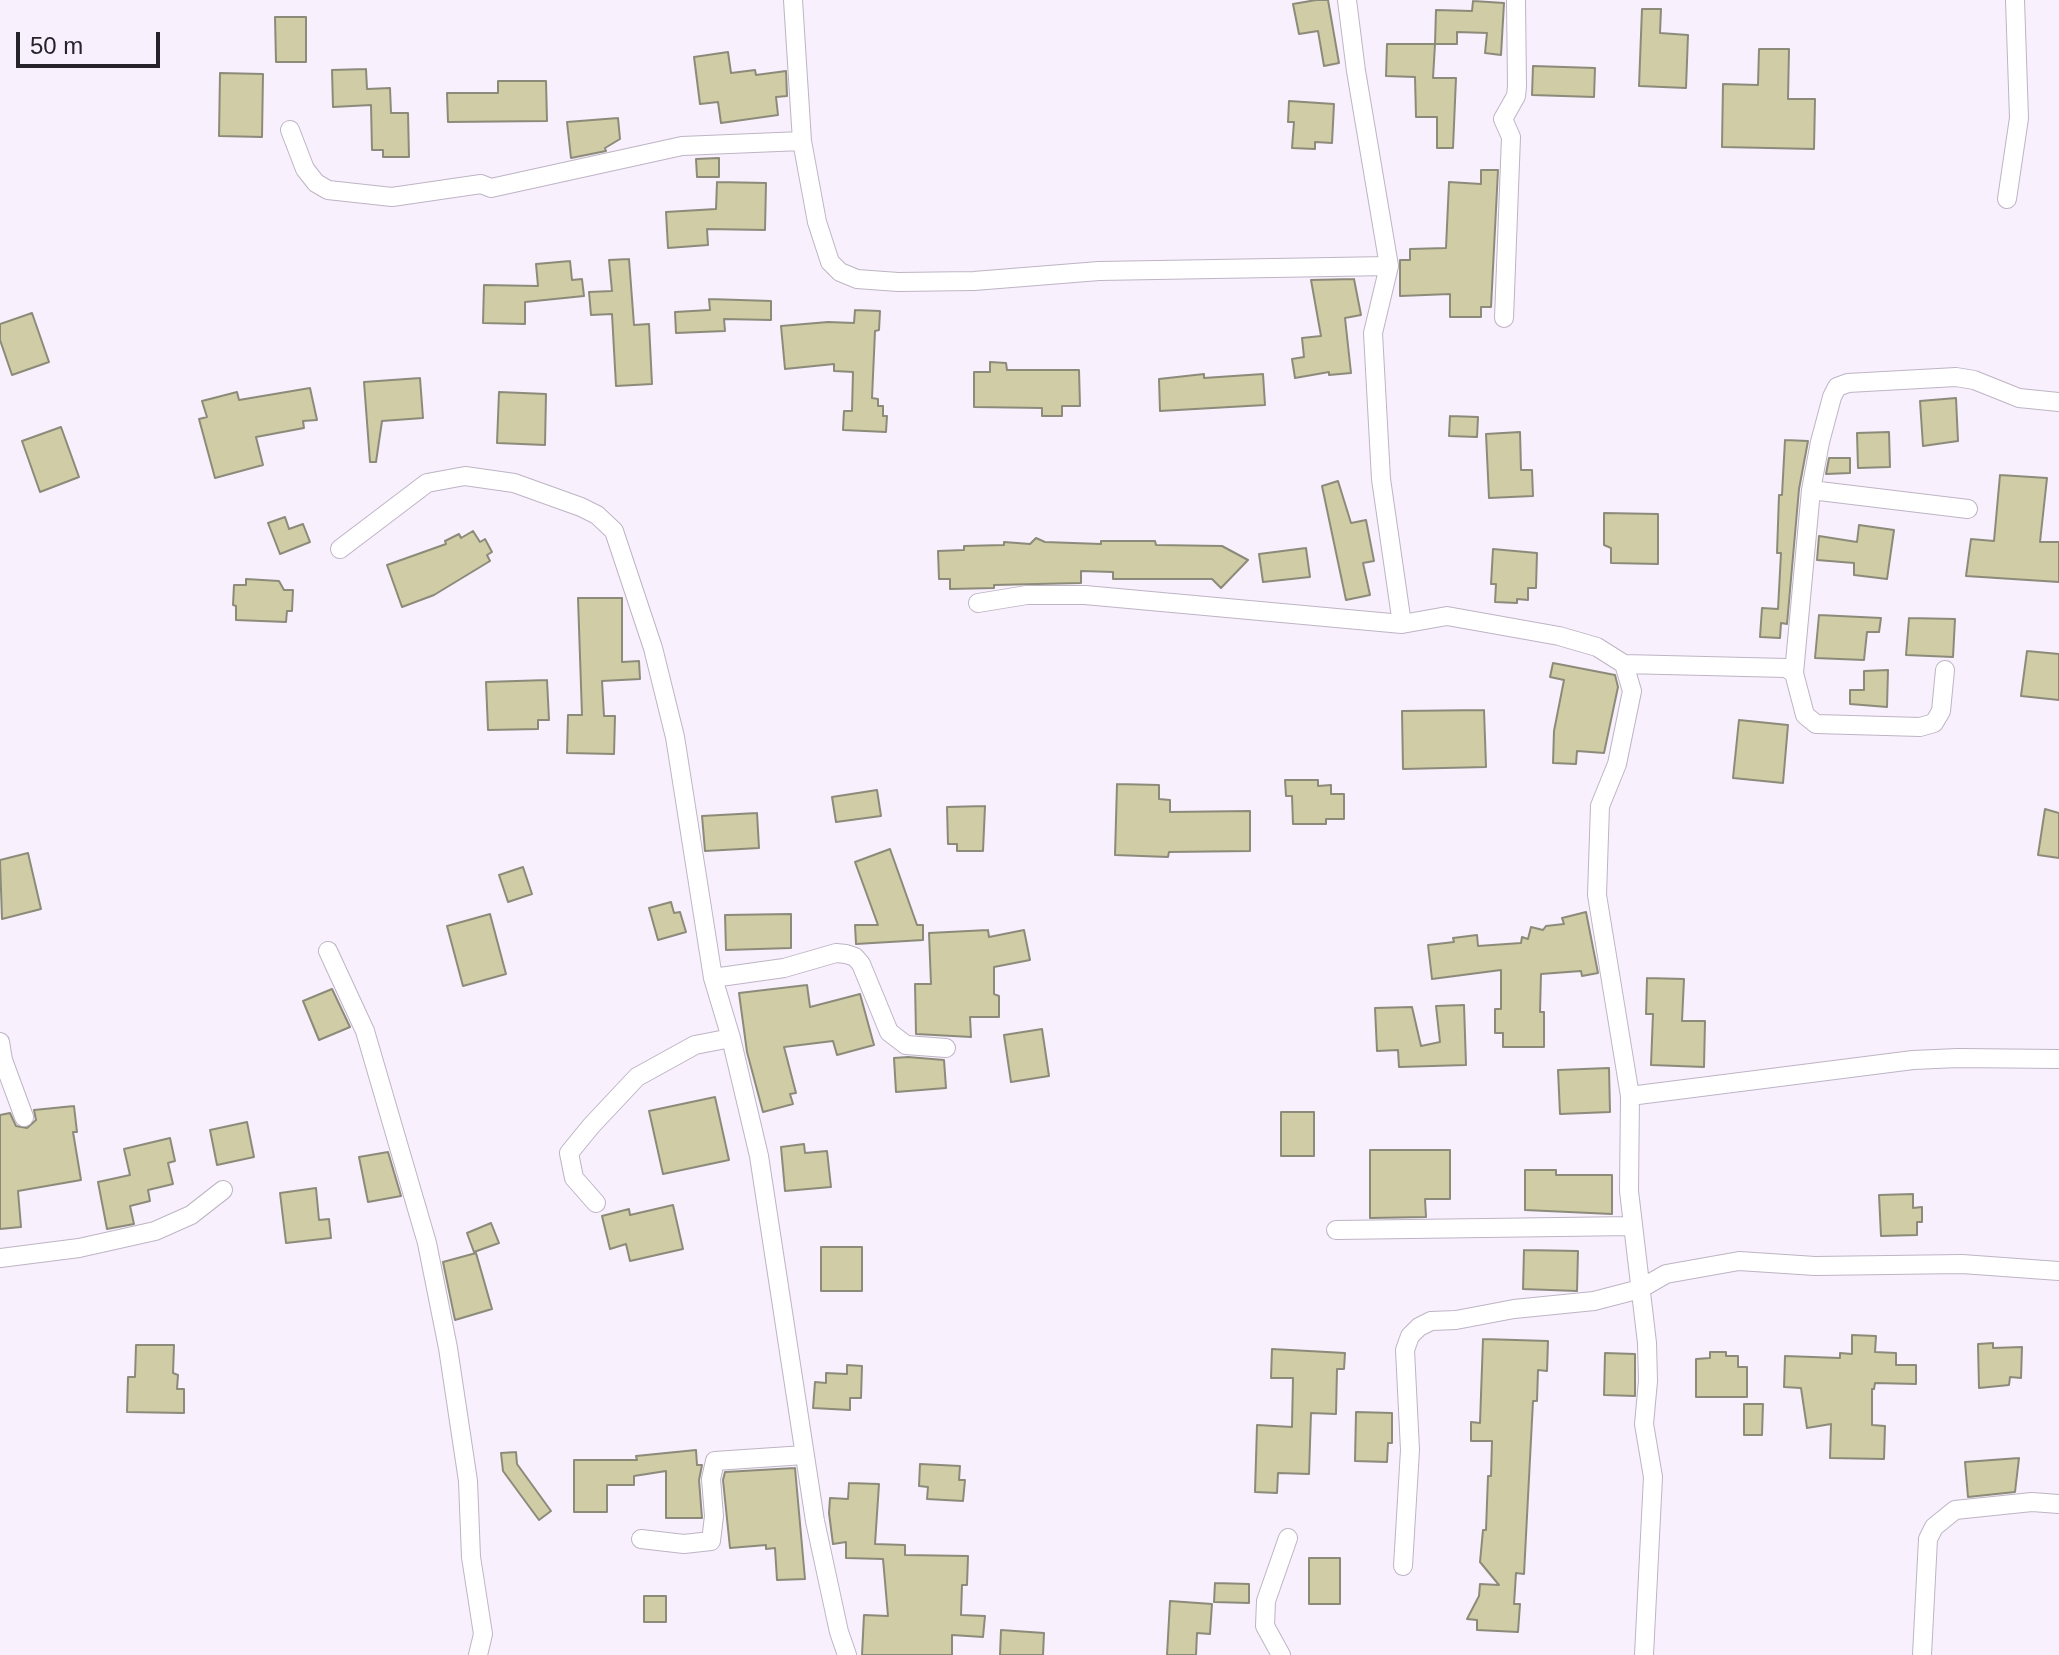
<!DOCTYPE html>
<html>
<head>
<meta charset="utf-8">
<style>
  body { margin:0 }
  #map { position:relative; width:2059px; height:1655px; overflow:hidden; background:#f8f0fd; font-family:Helvetica,sans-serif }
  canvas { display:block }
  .scale { position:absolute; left:16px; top:32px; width:144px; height:36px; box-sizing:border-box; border:4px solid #27232a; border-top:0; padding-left:10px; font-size:24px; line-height:28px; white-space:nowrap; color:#27232a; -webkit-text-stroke:6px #f8f0fd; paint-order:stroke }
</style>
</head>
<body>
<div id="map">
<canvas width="2059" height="1655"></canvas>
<div class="scale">50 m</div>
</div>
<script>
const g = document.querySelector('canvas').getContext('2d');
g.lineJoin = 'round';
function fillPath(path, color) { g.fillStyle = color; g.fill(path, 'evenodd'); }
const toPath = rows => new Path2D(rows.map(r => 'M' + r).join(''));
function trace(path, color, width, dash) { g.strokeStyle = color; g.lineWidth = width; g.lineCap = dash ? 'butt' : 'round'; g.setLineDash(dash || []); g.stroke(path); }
const building = toPath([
  [1316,0,1328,0,1339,63,1324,66,1318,31,1299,34,1293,4,1316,0],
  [1473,1,1504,3,1501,55,1485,53,1487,33,1457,32,1457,44,1435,44,1436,10,1472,11,1473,1],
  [1642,9,1661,9,1660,33,1688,35,1686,88,1639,86,1642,9],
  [275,17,306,17,306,62,276,62,275,17],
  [1387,44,1435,44,1433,78,1456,78,1453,148,1437,148,1437,117,1416,117,1415,77,1386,76,1387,44],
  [1759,49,1789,49,1788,99,1815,99,1814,149,1722,147,1723,84,1758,85,1759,49],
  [728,52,731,73,755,70,756,75,786,71,787,96,776,97,778,115,721,123,718,102,700,104,694,57,728,52],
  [1533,66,1595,68,1594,97,1532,95,1533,66],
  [366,69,367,89,390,88,391,113,408,113,409,157,383,157,383,150,372,150,371,105,333,107,332,70,366,69],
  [220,73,263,74,262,137,219,136,220,73],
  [498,81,546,81,547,121,448,122,447,93,498,93,498,81],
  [1289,101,1334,104,1332,143,1315,142,1315,149,1292,148,1294,122,1288,122,1289,101],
  [618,118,620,139,605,148,606,151,571,158,567,122,618,118],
  [719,158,719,177,697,177,696,159,719,158],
  [1481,170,1498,170,1491,307,1481,307,1481,317,1450,317,1450,294,1400,296,1400,260,1410,260,1410,249,1446,248,1449,182,1481,184,1481,170],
  [717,182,766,183,765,230,707,229,708,245,668,248,666,212,716,209,717,182],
  [629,259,634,325,649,324,652,384,616,386,612,314,591,315,589,292,612,291,609,260,629,259],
  [570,261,572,280,582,279,584,296,525,302,525,324,483,323,484,285,538,286,536,264,570,261],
  [1354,279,1361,315,1345,318,1351,373,1329,375,1329,372,1295,378,1292,359,1304,357,1302,338,1321,336,1311,280,1354,279],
  [709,299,771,301,771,320,724,319,725,331,676,333,675,312,710,310,709,299],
  [855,310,880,311,879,330,875,331,872,398,878,399,878,406,883,406,883,416,887,416,886,432,843,430,844,411,852,411,853,372,834,371,834,364,785,369,781,326,828,322,854,323,855,310],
  [32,313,49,362,12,375,0,340,0,324,32,313],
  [990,362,1006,363,1007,370,1079,370,1080,406,1062,406,1062,416,1042,416,1042,408,974,407,974,372,990,372,990,362],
  [1204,374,1204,378,1263,374,1265,405,1160,411,1159,379,1204,374],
  [420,378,423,418,382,421,376,462,370,462,364,382,420,378],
  [310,388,317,420,303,421,304,428,256,437,263,465,215,478,199,419,207,417,202,401,237,392,239,400,310,388],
  [499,392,546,394,545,445,497,443,499,392],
  [1956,398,1958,441,1923,446,1920,401,1956,398],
  [1450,416,1478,417,1477,437,1449,436,1450,416],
  [61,427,79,477,40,492,22,441,61,427],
  [1520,432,1521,470,1532,470,1533,496,1489,498,1486,434,1520,432],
  [1889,432,1890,467,1858,468,1857,433,1889,432],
  [1785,440,1808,441,1799,489,1787,624,1781,623,1780,638,1760,637,1762,608,1778,609,1781,553,1777,553,1779,495,1782,495,1785,440],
  [1829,458,1850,458,1850,473,1826,474,1829,458],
  [2000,475,2047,478,2040,542,2059,542,2059,582,1966,576,1971,539,1994,541,2000,475],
  [1338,481,1351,523,1366,520,1374,561,1363,563,1370,595,1346,600,1322,486,1338,481],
  [1604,513,1658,514,1658,564,1611,563,1611,548,1604,545,1604,513],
  [285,517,289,529,303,524,310,542,280,554,268,523,285,517],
  [1859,525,1894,530,1887,579,1854,575,1854,563,1817,560,1819,536,1857,542,1859,525],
  [473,531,480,542,485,539,492,552,487,555,490,561,434,595,402,607,387,565,446,544,445,541,459,534,461,538,473,531],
  [1036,538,1045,542,1101,544,1101,541,1155,541,1156,545,1222,546,1248,560,1221,588,1212,579,1113,579,1113,572,1081,571,1081,583,994,585,994,588,950,589,950,579,939,579,938,551,964,550,964,546,1004,545,1004,542,1030,544,1036,538],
  [1306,548,1310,577,1263,582,1259,554,1306,548],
  [1493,549,1537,553,1536,588,1528,588,1528,600,1517,599,1517,603,1495,602,1496,584,1491,584,1493,549],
  [246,579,279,581,284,590,293,590,292,611,287,611,286,622,236,620,236,606,233,605,234,585,246,585,246,579],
  [578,598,622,598,622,662,639,661,640,679,602,681,604,716,615,716,614,754,567,753,568,715,582,715,578,598],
  [1819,615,1881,618,1879,632,1867,632,1864,660,1815,658,1819,615],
  [1909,618,1955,619,1953,657,1906,655,1909,618],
  [2027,651,2059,654,2059,700,2021,696,2027,651],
  [1553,663,1615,675,1618,687,1604,753,1577,751,1576,764,1553,763,1554,731,1564,680,1550,677,1553,663],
  [1888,670,1887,707,1850,704,1850,690,1864,690,1864,671,1888,670],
  [547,680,549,720,538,720,538,729,488,730,486,682,547,680],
  [1484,710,1486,767,1403,769,1402,711,1484,710],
  [1739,720,1788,725,1783,783,1733,778,1739,720],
  [1285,780,1318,780,1318,786,1331,785,1331,794,1344,794,1344,819,1326,819,1326,824,1293,824,1292,796,1286,796,1285,780],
  [1117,784,1159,785,1159,799,1170,800,1170,812,1250,811,1250,851,1169,852,1168,857,1115,855,1117,784],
  [877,790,881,816,836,822,832,797,877,790],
  [985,806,983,851,957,851,957,844,948,844,947,807,985,806],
  [2045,809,2059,813,2059,858,2038,855,2045,809],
  [757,813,759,848,705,851,702,816,757,813],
  [890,849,917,925,923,925,923,940,856,944,855,925,878,925,855,862,890,849],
  [28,853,41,909,2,919,0,860,28,853],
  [523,867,532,894,508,902,499,875,523,867],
  [671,902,674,913,680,912,686,932,658,940,649,908,671,902],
  [1586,912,1598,973,1582,976,1581,971,1541,974,1540,1012,1544,1012,1544,1047,1503,1047,1503,1033,1495,1033,1495,1009,1501,1009,1501,970,1432,979,1428,945,1454,942,1453,938,1477,935,1478,946,1521,943,1522,937,1528,939,1531,927,1543,930,1546,926,1564,924,1562,918,1586,912],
  [490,914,506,974,463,986,447,926,490,914],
  [791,914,791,948,726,950,725,915,791,914],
  [988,930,989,937,1024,930,1030,960,994,967,994,994,999,996,999,1017,970,1017,971,1037,916,1034,915,984,931,984,929,933,988,930],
  [1647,978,1684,979,1682,1021,1705,1021,1704,1067,1651,1065,1653,1014,1646,1014,1647,978],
  [807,985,810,1007,860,994,874,1045,837,1055,833,1041,784,1047,796,1093,790,1094,793,1104,763,1112,747,1052,739,993,807,985],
  [332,989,350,1027,319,1040,303,1001,332,989],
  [1464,1005,1466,1065,1399,1067,1398,1050,1377,1051,1375,1008,1412,1007,1421,1046,1440,1042,1436,1006,1464,1005],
  [1042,1029,1049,1076,1011,1082,1004,1035,1042,1029],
  [908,1057,944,1060,946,1088,896,1092,894,1058,908,1057],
  [1609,1068,1610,1112,1560,1114,1558,1070,1609,1068],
  [715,1097,729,1160,663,1174,649,1111,715,1097],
  [74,1106,77,1132,73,1132,81,1180,18,1191,21,1227,0,1229,0,1115,10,1113,16,1126,27,1128,36,1120,34,1110,74,1106],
  [1281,1112,1314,1112,1314,1156,1281,1156,1281,1112],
  [247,1122,254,1157,217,1165,210,1130,247,1122],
  [170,1138,175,1161,168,1163,173,1184,148,1190,150,1201,130,1206,134,1224,107,1229,98,1182,130,1175,124,1149,170,1138],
  [804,1144,805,1153,827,1151,831,1187,785,1191,781,1147,804,1144],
  [1370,1150,1450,1150,1450,1199,1425,1199,1426,1217,1370,1218,1370,1150],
  [388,1152,401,1196,368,1202,359,1157,388,1152],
  [1525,1170,1556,1170,1556,1175,1612,1175,1612,1214,1525,1210,1525,1170],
  [316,1188,319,1220,329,1219,331,1238,286,1243,280,1193,316,1188],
  [1913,1194,1913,1208,1922,1207,1922,1222,1917,1222,1917,1235,1881,1236,1879,1195,1913,1194],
  [673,1205,683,1249,630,1261,626,1244,610,1249,602,1216,629,1209,630,1215,673,1205],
  [491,1223,499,1243,474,1252,467,1233,491,1223],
  [821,1247,862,1247,862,1291,821,1291,821,1247],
  [1524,1250,1578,1251,1577,1291,1523,1289,1524,1250],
  [476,1253,492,1309,455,1320,443,1262,476,1253],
  [1852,1335,1876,1336,1875,1352,1896,1353,1896,1365,1916,1365,1916,1384,1875,1383,1874,1389,1872,1389,1872,1425,1885,1426,1884,1459,1830,1458,1831,1424,1807,1428,1801,1388,1784,1387,1785,1356,1840,1358,1840,1353,1852,1354,1852,1335],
  [1483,1339,1548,1341,1547,1371,1538,1370,1537,1401,1533,1401,1524,1574,1516,1573,1514,1604,1520,1604,1518,1632,1477,1630,1477,1620,1467,1619,1479,1596,1480,1584,1499,1585,1480,1562,1483,1530,1486,1530,1488,1476,1491,1476,1492,1441,1471,1441,1471,1422,1480,1423,1483,1339],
  [1993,1343,1993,1348,2022,1347,2021,1378,2010,1377,2009,1385,1979,1388,1978,1344,1993,1343],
  [136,1345,174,1345,173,1373,178,1375,177,1389,184,1389,184,1413,127,1412,128,1377,135,1377,136,1345],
  [1272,1349,1345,1353,1344,1369,1337,1369,1336,1414,1311,1413,1309,1474,1278,1473,1277,1493,1255,1492,1257,1425,1292,1427,1293,1378,1271,1378,1272,1349],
  [1710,1352,1726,1352,1726,1356,1738,1356,1738,1367,1747,1367,1747,1397,1696,1397,1696,1359,1710,1358,1710,1352],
  [1605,1353,1635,1354,1635,1396,1604,1395,1605,1353],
  [847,1365,862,1366,861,1398,850,1398,850,1410,813,1408,815,1382,826,1383,826,1373,847,1374,847,1365],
  [1744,1404,1763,1404,1762,1435,1744,1435,1744,1404],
  [1356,1412,1392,1413,1392,1443,1388,1443,1387,1462,1355,1461,1356,1412],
  [696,1450,697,1465,702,1465,699,1480,702,1518,666,1518,666,1471,634,1476,634,1485,607,1485,607,1512,574,1512,574,1460,637,1460,636,1456,696,1450],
  [516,1452,517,1464,551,1511,539,1520,503,1471,501,1453,516,1452],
  [2019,1458,2015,1492,1968,1497,1965,1462,2019,1458],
  [920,1464,960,1466,959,1480,965,1480,963,1501,927,1499,928,1487,919,1486,920,1464],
  [795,1468,805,1579,777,1580,775,1548,766,1549,766,1545,730,1548,723,1480,725,1472,795,1468],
  [849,1483,879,1484,875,1544,905,1545,905,1555,968,1556,967,1585,962,1585,961,1615,985,1616,983,1637,952,1635,952,1655,862,1655,864,1615,888,1616,883,1559,846,1558,846,1542,833,1544,829,1513,830,1498,848,1499,849,1483],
  [1309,1558,1340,1558,1340,1604,1309,1604,1309,1558],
  [1215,1583,1249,1584,1249,1603,1214,1602,1215,1583],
  [644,1596,666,1596,666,1622,644,1622,644,1596],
  [1170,1601,1212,1604,1210,1634,1197,1633,1196,1655,1167,1655,1170,1601],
  [1001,1630,1044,1633,1043,1655,1000,1655,1001,1630]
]);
const street = toPath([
  [793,0,802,141,817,222,830,262,840,272,857,279,898,282,974,281,1099,271,1389,266],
  [1347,0,1356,71,1389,266,1373,333,1381,479,1402,624,1447,616,1559,636,1597,647,1624,664,1632,691,1617,764,1600,806,1597,895,1630,1096,1629,1191,1647,1343,1648,1381,1644,1424,1653,1477,1644,1655],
  [290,130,305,169,316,183,328,190,392,197,481,184,491,188,682,146,802,141],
  [2007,199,2019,118,2015,0],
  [1504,318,1511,137,1503,119,1516,96,1517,86,1516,0],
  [1811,490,1968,509],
  [340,549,427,483,465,476,514,483,581,507,597,515,614,531,653,648,675,737,713,978,731,1038,759,1156,815,1521,839,1632,847,1655],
  [978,603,1027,595,1085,595,1402,624],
  [1624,664,1786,668,1794,673,1805,715,1816,724,1920,727,1934,723,1941,711,1945,670],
  [1794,673,1811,490,1820,442,1832,397,1837,387,1848,383,1956,377,1974,380,2019,398,2059,402],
  [328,951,365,1031,427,1243,448,1348,468,1481,471,1557,483,1634,478,1655],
  [713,978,784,968,836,953,846,954,855,957,861,964,889,1032,906,1045,946,1048],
  [0,1042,3,1060,24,1117],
  [1630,1096,1913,1060,1958,1058,2059,1059],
  [596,1203,574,1178,569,1153,591,1126,637,1077,695,1045,731,1038],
  [1336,1230,1633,1226],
  [0,1258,79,1248,155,1231,191,1215,223,1190],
  [641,1539,684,1544,711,1541,714,1516,711,1479,715,1461,804,1455],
  [1403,1566,1410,1450,1405,1350,1410,1336,1419,1327,1431,1321,1456,1320,1514,1309,1594,1301,1640,1289,1666,1274,1739,1261,1815,1266,1962,1264,2059,1271],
  [1281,1655,1265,1626,1266,1601,1288,1538],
  [1922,1655,1928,1539,1934,1527,1955,1510,2032,1502,2059,1504]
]);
fillPath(building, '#cfcca6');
trace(building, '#8c8b7a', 2);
trace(street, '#beb4c5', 20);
trace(street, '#fff', 18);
</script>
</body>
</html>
